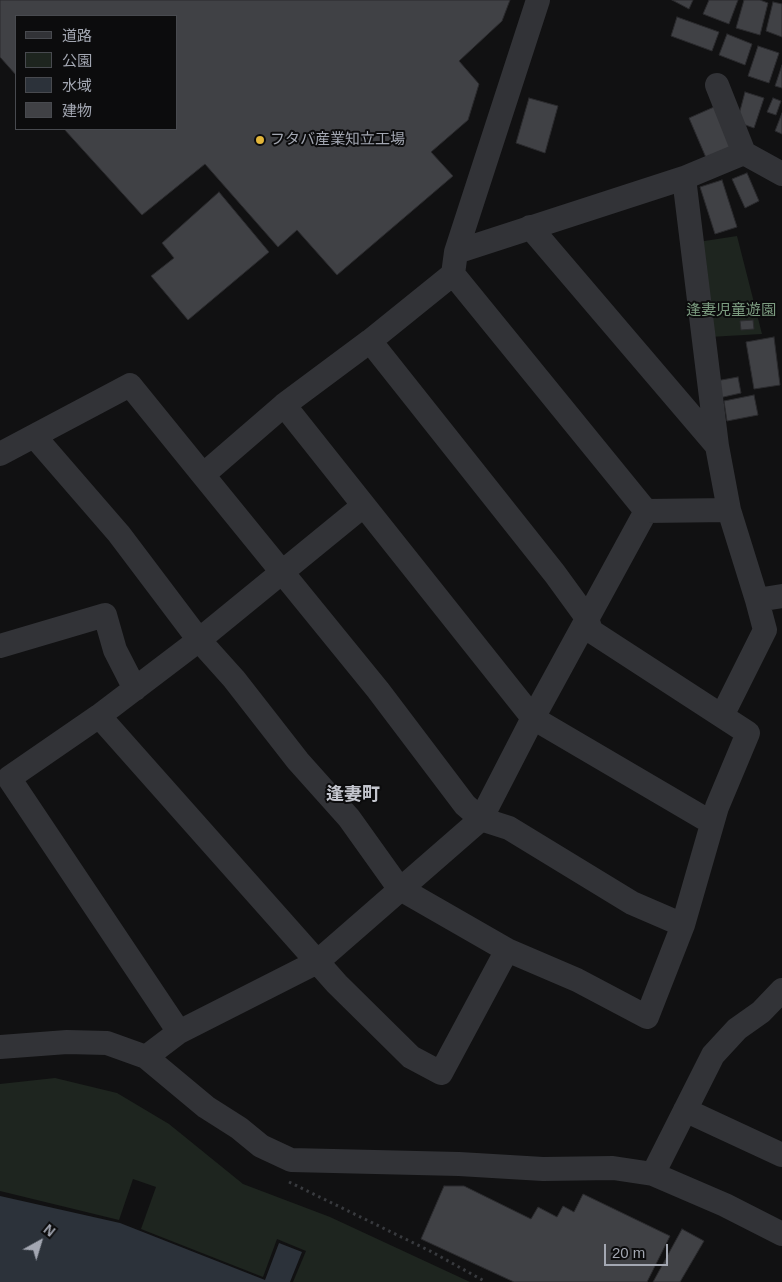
<!DOCTYPE html>
<html>
<head>
<meta charset="utf-8">
<style>
  body { margin:0 }
  #map { position:relative; width:782px; height:1282px; overflow:hidden; background:#111112; font-family:Helvetica,"Noto Sans JP",sans-serif }
  canvas { display:block }
  .legend { position:absolute; left:15px; top:15px; width:162px; height:115px; box-sizing:border-box; background:#0c0c0d; border:1px solid #484a4f; margin:0; padding:6px 9px; list-style:none; font-size:15px; color:#a3a7b2 }
  .legend li { display:flex; align-items:center; gap:10px; height:25px }
  .legend b { width:25px; border:1px solid #484a4f }
  .north { position:absolute; left:15px; top:1217px; width:50px; height:50px; -webkit-text-stroke:4px #0c0c0d; paint-order:stroke; rotate:39deg; font-size:14px; font-weight:700; line-height:20px; text-align:center; color:#a3a7b2 }
  .north::after { content:''; display:block; margin:auto; width:18px; height:22px; background:#a3a7b2; clip-path:polygon(50% 0,100% 100%,50% 72%,0 100%) }
  .scale { position:absolute; left:604px; top:1244px; width:64px; height:22px; box-sizing:border-box; border:2px solid #a3a7b2; border-top:0; padding-left:6px; font-size:15px; line-height:18px; white-space:nowrap; color:#a3a7b2; -webkit-text-stroke:4px #0c0c0d; paint-order:stroke }
</style>
</head>
<body>
<div id="map">
<canvas width="782" height="1282"></canvas>
<ul class="legend">
<li><b style="height:6px;background:#323337"></b>道路</li>
<li><b style="height:14px;background:#1e251f"></b>公園</li>
<li><b style="height:14px;background:#2c323a"></b>水域</li>
<li><b style="height:14px;background:#404145"></b>建物</li>
</ul>
<div class="north">N</div>
<div class="scale">20 m</div>
</div>
<script>
const g = document.querySelector('canvas').getContext('2d');
g.lineJoin = 'round';
function fillPath(path, color) { g.fillStyle = color; g.fill(path, 'evenodd'); }
const toPath = rows => new Path2D(rows.map(r => 'M' + r).join(''));
function trace(path, color, width, dash) { g.strokeStyle = color; g.lineWidth = width; g.lineCap = dash ? 'butt' : 'round'; g.setLineDash(dash || []); g.stroke(path); }
function drawText(font, color, halo, rows, align = 'center') {
  g.font = font + ' Helvetica,"Noto Sans JP",sans-serif'; g.lineWidth = 4; g.setLineDash([]); g.textBaseline = 'middle'; g.strokeStyle = halo; g.fillStyle = color; for (const [text, x, y, turn = 0] of rows) {
    g.save(); g.translate(x, y); g.rotate((+turn || 0) * Math.PI / 180); g.textAlign = isNaN(turn) ? turn : align; if (halo) g.strokeText(text, 0, 0); g.fillText(text, 0, 0); g.restore();
  }
}
const green = toPath([
  [737,236,762,334,709,337,698,242],
  [55,1078,117,1093,169,1124,243,1184,330,1217,470,1282,293,1282,306,1251,277,1239,263,1277,141,1229,156,1187,133,1179,119,1220,0,1191,0,1084]
]);
const water = toPath([
  [0,1196,120,1223,265,1280,279,1243,302,1252,290,1282,0,1282]
]);
const building = toPath([
  [0,0,510,0,502,21,459,61,479,84,468,120,431,152,453,176,337,275,297,230,278,247,205,164,142,215,64,129,176,129,176,16,16,16,16,75,0,57,0,0],
  [672,0,693,0,689,9,672,0],
  [709,0,738,0,729,24,703,14,709,0],
  [744,0,760,0,768,3,760,35,736,28,744,0],
  [773,2,782,4,782,37,766,31,773,2],
  [677,17,719,32,712,51,671,36,677,17],
  [727,34,752,44,745,65,719,55,727,34],
  [758,46,779,53,769,83,748,76,758,46],
  [782,65,782,88,775,86,782,65],
  [745,92,764,98,754,128,737,122,745,92],
  [529,98,558,106,545,153,516,143,529,98],
  [773,98,781,101,776,115,767,112,773,98],
  [714,107,732,148,707,160,689,118,714,107],
  [782,113,782,134,775,131,782,113],
  [747,173,759,201,745,208,732,179,747,173],
  [722,180,737,227,715,234,700,187,722,180],
  [219,192,269,252,188,320,151,276,174,258,162,243,219,192],
  [753,320,754,329,741,330,740,321,753,320],
  [774,337,780,385,754,389,746,342,774,337],
  [738,377,741,393,719,398,716,381,738,377],
  [754,395,758,415,727,421,724,401,754,395],
  [444,1186,464,1186,531,1219,538,1207,557,1217,563,1206,574,1212,583,1194,670,1236,647,1282,514,1282,421,1239,444,1186],
  [682,1229,704,1241,680,1282,653,1282,682,1229]
]);
const path = toPath([
  [289,1182,432,1252,486,1282]
]);
const street = toPath([
  [717,85,744,153],
  [684,178,717,446,729,510,757,600,782,596],
  [530,227,717,446],
  [456,252,684,178,744,153,782,174],
  [453,274,646,511],
  [284,405,533,718,712,823],
  [35,437,119,534,199,640,234,679,298,761,349,818,399,888,507,950],
  [0,454,130,385,203,475,284,405,370,341,453,274,456,252,538,0],
  [203,475,378,690,465,805,481,819,509,828,632,903,683,925],
  [646,511,729,510],
  [0,646,105,615,115,650,135,689],
  [99,716,337,984,411,1057,441,1073,507,950,577,980,647,1017,683,925,717,807,748,733,591,631,587,618,555,574,370,341],
  [722,716,765,630,757,600],
  [179,1032,9,778,99,716,199,640,363,506],
  [0,1047,67,1042,107,1043,146,1057,206,1107,239,1128,261,1146,291,1160,459,1164,543,1169,613,1168,653,1174,725,1205,782,1234],
  [146,1057,179,1032,317,962,481,819,533,718,646,511],
  [685,1110,782,1155],
  [653,1174,713,1055,737,1029,761,1012,782,990]
]);
const markers = [
  [260,140,5,"#e2b539"]
];
const poiNames = [
  ["フタバ産業知立工場",270,140]
];
const parkNames = [
  ["逢妻児童遊園",731,311]
];
const quarterNames = [
  ["逢妻町",353,795]
];
fillPath(green, '#1e251f');
fillPath(water, '#2c323a');
fillPath(building, '#404145');
trace(building, '#2b2b2e', 1);
trace(path, '#383a3e', 3, [2.5, 4]);
trace(street, '#323337', 24);
for (const [x, y, r, color] of markers) { const dot = new Path2D(); dot.arc(x, y, r, 0, 2 * Math.PI); g.fillStyle = color; g.fill(dot); trace(dot, '#0c0c0d', 2); }
drawText('15px', '#a3a7b2', '#0c0c0d', poiNames, 'left');
drawText('15px', '#7c9c80', '#0c0c0d', parkNames);
drawText('bold 18px', '#c4c6ce', '#0c0c0d', quarterNames);
</script>
</body>
</html>
